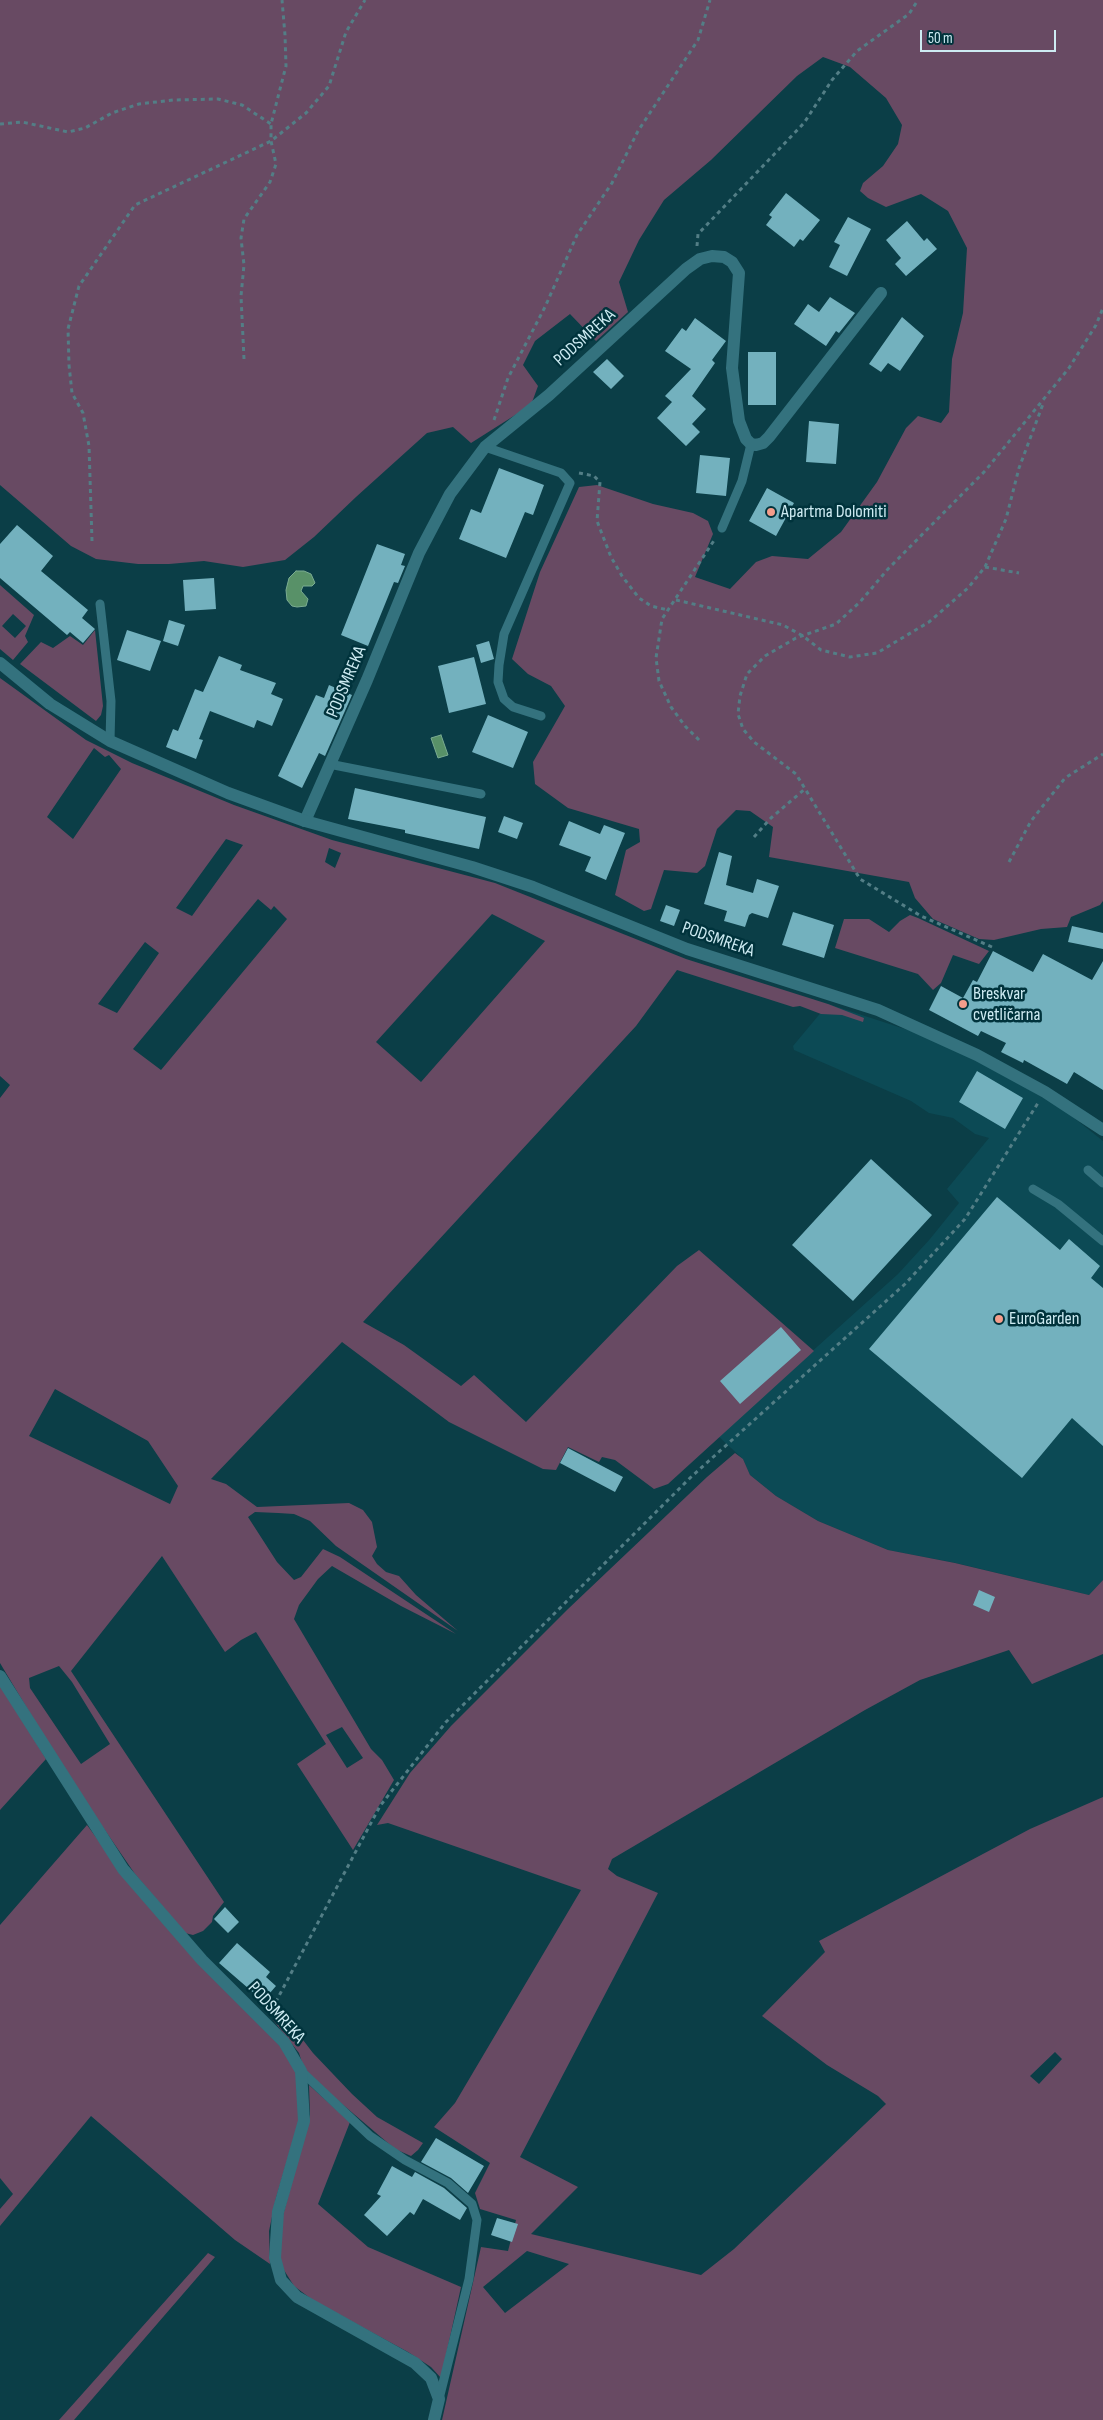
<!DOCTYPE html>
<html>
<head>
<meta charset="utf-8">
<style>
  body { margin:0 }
  #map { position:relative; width:1103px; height:2420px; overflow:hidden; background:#0b3e47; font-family:"Sofia Sans Condensed",sans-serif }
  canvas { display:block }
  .scale { position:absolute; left:920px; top:30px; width:136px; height:22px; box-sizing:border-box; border:2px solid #cdebf2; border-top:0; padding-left:6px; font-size:15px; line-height:18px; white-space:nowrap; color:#cdebf2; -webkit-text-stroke:4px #00333c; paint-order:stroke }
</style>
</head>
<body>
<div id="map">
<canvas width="1103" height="2420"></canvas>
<div class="scale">50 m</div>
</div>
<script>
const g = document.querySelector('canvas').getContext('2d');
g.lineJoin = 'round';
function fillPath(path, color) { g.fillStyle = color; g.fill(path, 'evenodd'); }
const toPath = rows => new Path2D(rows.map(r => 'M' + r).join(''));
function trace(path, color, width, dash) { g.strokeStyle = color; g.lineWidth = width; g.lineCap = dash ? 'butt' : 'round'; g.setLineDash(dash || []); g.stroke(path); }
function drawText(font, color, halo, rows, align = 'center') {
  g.font = font + ' "Sofia Sans Condensed",sans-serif'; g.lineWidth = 5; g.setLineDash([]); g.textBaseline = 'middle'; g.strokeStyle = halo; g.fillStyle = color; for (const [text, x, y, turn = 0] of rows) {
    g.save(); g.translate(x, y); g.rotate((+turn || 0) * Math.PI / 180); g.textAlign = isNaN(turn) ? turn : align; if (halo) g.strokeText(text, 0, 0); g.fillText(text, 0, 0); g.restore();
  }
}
const built = toPath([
  [828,1004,951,1044,974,1056,1068,1113,1103,1141,1103,1580,1089,1595,956,1563,888,1550,818,1521,776,1496,750,1475,743,1459,718,1436,898,1274,930,1239,959,1203,947,1189,989,1138,975,1134,953,1118,929,1113,911,1101,794,1050,793,1046]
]);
const green = toPath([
  [0,0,1103,0,1103,901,1100,905,1071,917,1067,927,1041,929,994,940,979,939,933,919,915,898,909,882,769,857,773,827,750,811,736,810,717,829,705,866,697,873,664,870,651,909,644,911,615,895,626,850,640,842,639,829,568,808,535,784,533,762,565,706,551,686,528,674,512,659,540,572,579,487,597,485,653,504,693,513,708,521,713,534,695,577,730,589,756,562,772,556,808,559,841,532,877,482,906,428,918,416,941,423,949,412,952,359,963,313,967,248,948,211,921,194,886,207,868,198,860,191,863,183,883,166,898,144,902,125,886,98,850,67,823,57,797,76,711,160,664,200,639,240,619,282,628,312,596,341,570,314,535,341,523,365,538,386,531,405,471,443,453,427,427,433,356,497,314,537,285,560,243,567,204,561,169,564,138,564,96,559,71,546,0,485],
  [0,585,34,615,25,636,28,642,13,660,0,649],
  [13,614,26,626,15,638,2,626],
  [95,630,103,706,101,715,96,721,20,664,41,642,53,648,70,636,83,645],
  [0,678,86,740,132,763,234,805,332,840,495,883,686,959,828,1004,864,1018,863,1022,842,1015,821,1014,800,1006,793,1007,677,970,636,1026,363,1322,404,1345,461,1386,474,1375,526,1422,677,1266,699,1250,814,1351,668,1484,654,1489,615,1460,602,1457,599,1462,568,1447,556,1470,543,1469,449,1422,342,1342,211,1479,226,1484,257,1507,349,1503,363,1510,372,1522,377,1547,372,1556,377,1564,386,1572,399,1576,416,1595,458,1631,336,1546,310,1521,294,1514,278,1513,255,1512,248,1517,277,1562,294,1580,301,1577,323,1549,340,1557,456,1634,401,1606,332,1566,318,1579,299,1605,294,1619,371,1749,382,1760,394,1780,353,1850,297,1764,326,1744,256,1632,241,1640,225,1652,162,1556,71,1671,224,1902,213,1916,212,1922,203,1931,193,1935,185,1933,135,1874,67,1775,0,1663,0,1098,10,1085,0,1076],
  [94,748,105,757,109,755,121,769,73,839,47,817],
  [226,839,243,845,192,916,176,908],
  [329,848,341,853,335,868,325,862],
  [258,899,271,910,274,906,287,919,161,1070,133,1049],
  [492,914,545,941,421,1082,376,1042],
  [145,942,159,953,117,1013,98,1004],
  [55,1389,148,1441,178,1486,170,1504,29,1436],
  [59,1666,72,1682,110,1744,81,1764,30,1688,29,1678],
  [342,1727,363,1758,347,1768,326,1735],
  [910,915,918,918,989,951,979,964,953,955,941,983,933,990,918,974,835,948,844,919,869,919,889,932,900,921],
  [735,1453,743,1459,750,1475,776,1496,818,1521,888,1550,955,1563,1089,1595,1103,1580,1103,1654,1032,1684,1009,1650,920,1680,865,1710,612,1859,608,1869,617,1876,658,1893,520,2157,578,2187,531,2234,701,2275,734,2249,886,2104,878,2096,827,2065,762,2016,825,1952,819,1941,1030,1829,1103,1797,1103,2420,442,2420,481,2247,508,2251,516,2220,480,2209,475,2193,490,2163,434,2127,455,2103,581,1890,388,1823,377,1825,410,1773,451,1726,568,1609,707,1477],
  [1055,2052,1062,2059,1039,2084,1030,2076],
  [527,2251,569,2264,505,2313,483,2287],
  [0,1683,46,1759,0,1810],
  [87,1825,135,1890,286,2052,296,2073,300,2096,298,2124,276,2198,269,2231,270,2264,235,2240,91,2116,0,2226,0,2209,13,2194,0,2178,0,1925],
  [277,2006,313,2053,352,2094,377,2117,423,2143,418,2150,411,2156,395,2149,315,2081,304,2069,299,2053,273,2020,273,2014],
  [309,2085,350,2122,318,2204,368,2247,461,2287,441,2378,431,2367,408,2352,314,2301,294,2286,282,2267,280,2255,282,2219,310,2115],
  [208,2253,215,2257,74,2420,59,2420]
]);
const water = toPath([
  [296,571,304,571,311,574,315,583,312,586,303,586,301,591,308,599,306,606,297,607,292,606,287,600,286,590,289,578,296,571],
  [441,735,448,755,438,758,431,738,441,735]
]);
const building = toPath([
  [786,193,820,220,803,241,800,239,794,247,766,225,772,217,769,215],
  [848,217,871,229,847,276,829,267,840,245,834,242],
  [907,221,924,241,927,238,937,249,906,276,895,264,901,258,886,240],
  [830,297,855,313,839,333,836,331,826,346,794,324,808,304,819,312],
  [902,317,924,336,900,371,888,363,881,372,869,364],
  [695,318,726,341,712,360,715,363,692,396,706,409,692,424,700,432,686,446,657,418,672,402,665,396,691,369,665,351,682,328,686,331],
  [748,352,776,352,776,405,748,405],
  [607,359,624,376,611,389,593,372],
  [809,421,839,424,836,464,806,462],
  [700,455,730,458,726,496,696,493],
  [499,468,544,485,533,515,525,512,506,558,459,539,471,509,481,513],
  [767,488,794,503,776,536,749,521],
  [17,525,53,556,41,571,88,610,82,618,95,629,83,643,70,632,67,635,0,578,0,544],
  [377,544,405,554,401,565,405,566,398,583,394,582,368,646,341,635],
  [214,578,216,609,185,611,183,580],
  [169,620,185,625,178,646,163,641],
  [127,630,161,641,150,671,117,660],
  [489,641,494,659,481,663,476,645],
  [219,656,242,665,240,670,276,683,271,694,283,699,272,726,257,720,254,728,210,711,199,739,203,740,196,759,166,747,173,729,178,731,195,689,203,692],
  [474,657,486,704,449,713,438,666],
  [329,685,352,695,325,756,319,753,302,788,278,776,316,695,324,698],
  [488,715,528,732,513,768,472,752],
  [355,788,486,817,479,849,405,833,405,830,348,819],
  [504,816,523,823,517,839,498,832],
  [569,821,600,834,604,825,625,833,606,880,585,871,591,857,559,845],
  [719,852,732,856,726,885,753,893,757,879,779,886,768,918,752,913,749,915,745,927,724,921,727,911,704,904],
  [666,905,680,910,674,926,660,921],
  [793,912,834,925,824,958,782,945],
  [1072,926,1103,933,1103,949,1068,942],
  [993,951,1033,972,1043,954,1092,980,1103,961,1103,1090,1074,1072,1067,1084,1024,1060,1023,1063,1001,1052,1006,1043,981,1031,978,1036,929,1010,941,986,963,998,973,980,977,982],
  [977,1071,1023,1098,1005,1129,959,1102],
  [871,1159,932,1215,853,1301,792,1245],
  [997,1197,1060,1250,1069,1239,1100,1266,1091,1278,1103,1288,1103,1446,1072,1418,1022,1478,869,1349],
  [781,1327,801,1350,740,1404,720,1381],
  [568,1448,623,1477,615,1492,560,1463],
  [979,1590,995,1597,989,1612,973,1605],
  [225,1907,239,1922,228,1933,214,1919],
  [237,1943,270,1972,266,1977,276,1986,263,2001,219,1963],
  [436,2138,484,2166,468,2193,451,2178,421,2162],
  [392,2166,412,2177,415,2172,444,2188,467,2208,460,2220,423,2199,414,2215,410,2212,387,2236,364,2215,381,2196,377,2194],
  [497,2218,518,2224,512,2242,491,2235]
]);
const path = toPath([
  [0,124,22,122,68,132,85,128,112,113,139,104,173,100,218,99,242,105,271,124],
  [697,246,698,234,804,123,832,80,857,51,909,14,918,0],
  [244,359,241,296,244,265,241,238,244,219,270,182,276,164,271,141,271,124,286,66,285,35,282,0],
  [494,420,508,378,545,307,577,235,612,183,638,131,698,40,710,0],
  [579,473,594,476,600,482,597,521,611,557,622,576,639,598,651,606,668,610],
  [92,541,89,446,83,413,72,393,69,365,68,329,79,286,135,205,271,141,306,113,329,86,346,32,365,0],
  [985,567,1019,573],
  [676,600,783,625,803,636,821,650,850,657,877,653,929,622,968,588,985,567,1006,519,1019,468,1043,404],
  [699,740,685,726,671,707,659,681,656,658,662,619,715,539],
  [754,837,771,818,806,788],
  [1009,862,1031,821,1065,778,1103,754],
  [992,947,921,916,860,879,796,774,754,742,743,729,738,714,740,696,747,674,765,656,796,638,836,624,860,602,888,569,985,471,1069,368,1096,325,1103,308],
  [272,2009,380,1806,446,1722,691,1477,905,1284,965,1219,1038,1103]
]);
const service = toPath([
  [485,447,561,473,570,483,504,634,499,665,498,682,504,699,513,707,541,716],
  [722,528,742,481,751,444],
  [100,604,111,701,110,741],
  [329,764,481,794],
  [1088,1170,1103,1183],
  [1033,1189,1058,1204,1103,1241],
  [301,2071,370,2136,405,2160,448,2183,472,2204,477,2220,469,2279,439,2399]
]);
const minor = toPath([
  [305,821,367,680,419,553,450,494,485,447,549,395,686,269,700,259,712,256,724,257,732,262,739,273,732,368,739,421,746,439,751,444,756,445,763,443,769,437,881,293],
  [0,1676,123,1869,202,1960,284,2042,301,2071,304,2121,278,2212,275,2258,281,2280,297,2297,415,2363,431,2378,439,2399,434,2420]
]);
const tertiary = toPath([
  [0,663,50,704,110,741,228,793,305,821,472,867,533,887,687,949,878,1010,977,1055,1045,1092,1103,1130]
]);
const markers = [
  [771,512,5,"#f49d8b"],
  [963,1004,5,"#f49d8b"],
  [999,1319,5,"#f49d8b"]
];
const streetNames = [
  ["PODSMREKA",585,338,-42],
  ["PODSMREKA",347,682,-67],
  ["PODSMREKA",718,940,19],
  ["PODSMREKA",276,2013,48]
];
const poiNames = [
  ["Apartma Dolomiti",781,512],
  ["Breskvar",973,994],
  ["cvetličarna",973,1015],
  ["EuroGarden",1009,1319]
];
fillPath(built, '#0c4a55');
fillPath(green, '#684a63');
fillPath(water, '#589168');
trace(water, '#7bac91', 1);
fillPath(building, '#73b1be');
trace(path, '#537e86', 3, [4, 4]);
trace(service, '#34727e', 9);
trace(minor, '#34727e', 12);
trace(tertiary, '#34727e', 12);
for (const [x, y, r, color] of markers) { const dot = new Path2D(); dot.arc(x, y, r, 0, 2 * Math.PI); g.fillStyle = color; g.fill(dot); trace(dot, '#00333c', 2); }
drawText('18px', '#cdebf2', '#00333c', streetNames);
drawText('18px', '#cdebf2', '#00333c', poiNames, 'left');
</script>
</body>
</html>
